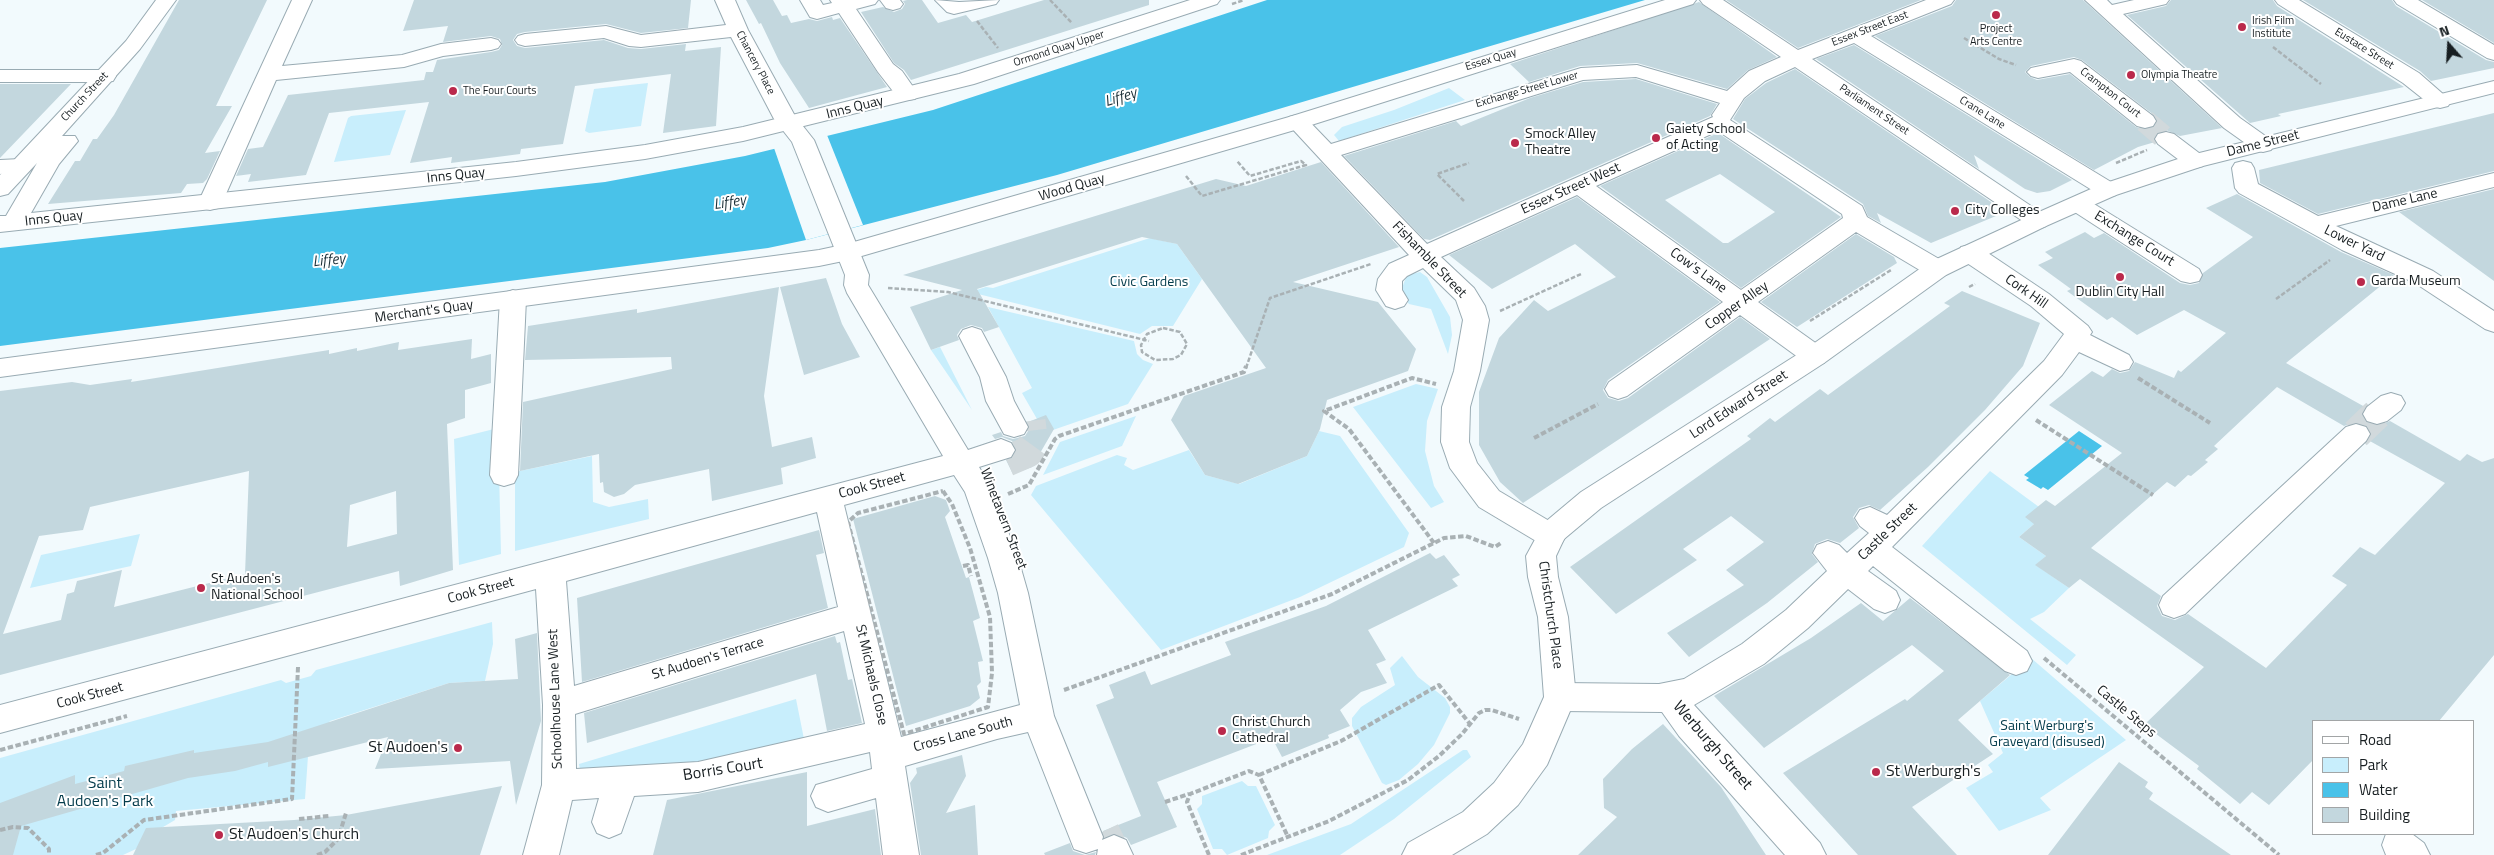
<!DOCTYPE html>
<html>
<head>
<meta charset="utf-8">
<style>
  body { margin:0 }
  #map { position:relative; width:2494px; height:855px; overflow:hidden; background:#f2fafd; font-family:"Titillium Web",sans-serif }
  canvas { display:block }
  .legend { position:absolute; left:2312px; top:720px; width:162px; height:115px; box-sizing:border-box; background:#fff; border:1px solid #a2a5a6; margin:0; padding:6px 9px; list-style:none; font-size:15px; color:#171e21 }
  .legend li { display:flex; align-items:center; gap:10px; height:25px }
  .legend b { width:25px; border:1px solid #a2a5a6 }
  .north { position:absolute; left:2424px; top:20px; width:50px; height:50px; -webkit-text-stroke:4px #fff; paint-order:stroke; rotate:341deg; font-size:14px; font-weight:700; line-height:20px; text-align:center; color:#171e21 }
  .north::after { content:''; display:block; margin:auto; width:18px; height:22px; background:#171e21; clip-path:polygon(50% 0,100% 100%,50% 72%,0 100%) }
</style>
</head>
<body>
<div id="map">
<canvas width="2494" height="855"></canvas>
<ul class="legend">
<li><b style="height:6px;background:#fff"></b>Road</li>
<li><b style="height:14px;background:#c8eefc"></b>Park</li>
<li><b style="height:14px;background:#49c2e9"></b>Water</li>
<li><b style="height:14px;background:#c3d7de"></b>Building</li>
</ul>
<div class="north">N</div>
</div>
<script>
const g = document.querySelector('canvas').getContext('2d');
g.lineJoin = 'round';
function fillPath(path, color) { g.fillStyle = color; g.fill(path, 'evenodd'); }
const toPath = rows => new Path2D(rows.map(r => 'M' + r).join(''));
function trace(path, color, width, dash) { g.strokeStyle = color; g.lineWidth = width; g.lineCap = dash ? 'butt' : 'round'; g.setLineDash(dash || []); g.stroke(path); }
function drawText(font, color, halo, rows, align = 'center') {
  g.font = font + ' "Titillium Web",sans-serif'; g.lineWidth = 4; g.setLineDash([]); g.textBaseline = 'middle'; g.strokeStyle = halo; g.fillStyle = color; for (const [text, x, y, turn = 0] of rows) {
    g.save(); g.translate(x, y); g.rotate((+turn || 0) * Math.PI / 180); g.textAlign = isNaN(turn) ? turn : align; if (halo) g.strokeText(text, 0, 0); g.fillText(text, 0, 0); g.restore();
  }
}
const green = toPath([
  [648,83,641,126,589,133,585,131,594,89],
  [1449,88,1465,100,1339,141,1334,135,1342,127,1394,110],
  [406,110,390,155,334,162,348,118,351,116],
  [1150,238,1177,244,1202,279,1173,326,1152,326,1140,334,970,292,986,287,993,288],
  [1420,272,1427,277,1450,317,1452,335,1448,354,1431,309,1409,304,1400,293,1407,275],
  [988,307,1134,341,1137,354,1143,360,1153,364,1128,404,1053,430,1037,419,1022,393,1032,388],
  [940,347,972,410,931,350],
  [1416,384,1438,389,1427,421,1425,451,1434,486,1444,502,1431,508,1353,407],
  [1136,416,1122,446,1043,475,1060,442],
  [498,428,501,554,459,565,454,439],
  [1319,431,1340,436,1409,533,1404,547,1300,597,1161,650,1031,495,1036,486,1117,455,1127,458,1124,465,1133,470,1189,450,1205,475,1239,484,1307,456],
  [592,456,593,502,609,507,648,499,649,519,515,551,515,472],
  [1990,471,2039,507,2034,524,2019,537,2046,556,2036,565,2069,588,2044,612,2030,619,2076,655,2067,665,1922,546],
  [140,534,131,566,30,588,41,555],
  [492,622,493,644,485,681,449,683,330,721,308,756,305,799,176,811,175,820,153,833,136,849,123,855,0,855,0,758,281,680,286,683,311,676,316,670],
  [1402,656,1418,677,1445,698,1450,707,1450,713,1434,745,1418,764,1399,780,1386,785,1382,783,1352,726,1352,718,1361,707,1395,685,1390,668],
  [2031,658,2126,740,2040,798,2051,810,1999,831,1966,788,1993,772,1988,765,2003,753,1980,701],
  [796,699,805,744,703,768,580,770,579,764],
  [1463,750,1467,750,1471,757,1394,819,1340,855,1267,855,1351,824],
  [1242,781,1248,786,1256,786,1275,825,1269,831,1268,838,1227,855,1222,849,1213,849,1197,809,1202,804,1202,796]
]);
const water = toPath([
  [1267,0,1645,0,1057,175,806,240,768,248,0,346,0,248,605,182,745,156,933,110],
  [2079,431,2102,446,2048,490,2043,487,2041,489,2026,480,2029,478,2024,475]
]);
const pier = toPath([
  [827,135,863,225,806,240,774,148]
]);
const building = toPath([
  [179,0,267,0,216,106,232,106,205,153,220,151,207,179,203,183,187,184,181,193,48,204,75,161,80,161,93,139,97,139,114,115],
  [414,0,691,0,688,28,641,33,606,24,525,32,517,34,513,40,517,46,525,48,604,40,628,48,641,49,686,44,685,51,721,47,716,126,663,133,671,74,575,86,563,144,521,149,520,154,451,163,452,157,410,163,429,102,329,113,306,175,248,182,251,174,236,176,248,149,263,147,288,95,424,80,426,72,433,72,437,60,491,52,499,50,502,45,500,39,491,36,443,42,448,26,403,31],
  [746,0,773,0,782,16,787,15,791,23,809,19,817,21,832,17,833,20,840,18,887,87,809,108,780,63,761,23,759,24],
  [907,0,922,0,938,23,966,15,972,22,1044,0,1149,0,1149,5,911,80,904,70,894,63,861,12,883,7,894,12,902,9,905,4,903,1],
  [1726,0,1921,0,1798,48],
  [1956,0,2083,0,2222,128,2180,136,2166,130,2158,132,2153,138,2155,142,2138,147,2094,170,1875,36,1952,6],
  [2074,57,2082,60,2154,115,2158,120,2155,127,2145,130,2136,127,2070,74,2037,80,2030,77,2025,72,2031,66],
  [2171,0,2273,0,2277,6,2404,87,2278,114,2281,116,2250,123,2127,15,2166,6],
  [2303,0,2392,0,2396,6,2486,60,2494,62,2494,68,2431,81,2420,71],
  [2422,0,2494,0,2494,43],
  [1699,2,1777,57,1748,70,1727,89,1637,63,1580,66,1529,82,1510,64],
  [1854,45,2072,180,2050,191,2037,193,2025,189,1974,155,1979,169,1816,59],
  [1795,69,1991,202,1996,216,1931,243,1877,213,1881,223,1868,216,1863,204,1733,119,1745,99,1766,83],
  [1636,79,1717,104,1710,116,1430,240,1424,239,1344,156,1456,121,1461,126,1530,98,1583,82],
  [0,84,71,84,0,158],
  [2494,113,2494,171,2318,214,2260,183,2259,170],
  [1718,133,1841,217,1741,288,1600,186],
  [1720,174,1775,212,1728,243,1723,243,1665,200],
  [1321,162,1399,247,1293,282,1378,302,1416,349,1408,371,1327,400,1320,429,1307,456,1238,484,1205,475,1171,420,1184,396,1266,368,1177,244,1142,237,977,289,999,327,984,332,982,328,971,325,961,329,957,335,959,340,931,350,910,307,962,290,903,275,1216,179,1246,186],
  [2494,189,2494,281,2399,212],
  [2237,194,2341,252,2394,275,2286,363,2365,407,2361,415,2366,423,2378,426,2390,421,2460,461,2467,454,2482,462,2494,458,2494,655,2439,721,2313,721,2313,760,2269,805,2252,792,2240,804,2197,769,2199,766,2144,725,2204,667,2080,579,2069,588,2035,565,2046,556,2019,537,2034,524,2025,517,2046,500,2055,506,2122,453,2049,405,2092,371,2103,377,2112,369,2120,373,2129,371,2135,362,2174,378,2178,370,2181,372,2226,333,2184,310,2137,335,2112,317,2107,320,2067,291,2071,289,2038,265,2053,258,2045,252,2085,232,2094,238,2104,233,2180,283,2190,285,2199,283,2203,273,2253,237,2206,208],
  [2277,387,2344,426,2355,422,2367,425,2372,433,2368,440,2445,483,2375,555,2360,547,2332,576,2347,585,2266,668,2188,614,2175,620,2162,616,2157,606,2161,596,2091,548,2167,482,2175,487,2188,475,2191,476,2208,462,2205,460,2218,449,2214,446],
  [1577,197,1720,302,1608,380,1603,390,1608,398,1619,401,1628,398,1740,317,1770,339,1523,503,1500,482,1479,445,1479,392,1499,338,1534,300,1548,311,1616,277,1575,244,1492,289,1449,255],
  [1856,234,1894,257,1897,263,1797,327,1761,302],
  [826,278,842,324,860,357,804,375,780,287],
  [779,287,764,396,772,447,812,437,816,458,781,468,783,484,712,501,709,469,635,485,624,494,614,497,604,492,603,482,600,483,599,454,520,471,523,402,672,369,671,357,525,360,528,326,637,309,637,313],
  [1962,291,2040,323,2023,366,1985,410,1928,467,1880,510,1869,505,1859,508,1853,517,1859,528,1840,543,1827,539,1815,544,1812,554,1818,562,1767,603,1689,657,1667,633,1744,585,1726,570,1764,542,1731,516,1683,549,1697,560,1616,614,1570,567,1751,439,1747,436,1770,418,1775,422,1820,389,1828,395,1950,306,1944,303],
  [472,339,471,359,491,354,491,383,465,390,465,418,447,424,453,570,400,586,399,571,0,675,0,391,72,382,90,385,132,379,131,382,329,350,329,354,357,348,357,351,399,342,398,350],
  [249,471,245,574,114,607,122,570,77,581,74,592,67,594,61,620,3,634,39,536,83,530,90,507],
  [396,491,397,534,347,547,350,505],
  [1046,415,1054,429,1032,467,1013,474,1006,460,1013,458,1017,449,1012,441,1002,437,995,439,992,435,1001,432,1003,436,1013,439,1025,436,1030,428,1028,422],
  [935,496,946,500,950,511,945,517,966,578,969,577,980,618,973,621,983,661,978,662,981,682,977,686,980,698,970,706,906,726,853,519],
  [819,530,824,553,816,555,828,608,582,682,577,598],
  [1430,553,1436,559,1444,555,1460,575,1452,579,1458,586,1368,630,1386,660,1376,664,1387,683,1361,692,1340,710,1350,726,1328,735,1329,738,1282,757,1272,738,1157,782,1177,827,1131,845,1127,838,1115,833,1105,837,1103,831,1141,816,1096,705,1114,698,1109,685,1145,671,1151,685,1231,655,1225,642,1326,606],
  [1910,598,2010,675,1958,720,1993,754,1912,807,1957,855,1858,855,1783,773,1905,699,1907,701,1944,671,1912,645,1764,748,1714,696,1811,638,1861,603,1883,621],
  [537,633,541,721,516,805,510,761,375,769,388,737,268,767,268,762,235,771,188,778,21,826,13,855,0,855,0,803,75,775,75,784,124,771,125,766,194,750,194,753,268,742,449,683,518,679,515,639],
  [835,636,837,643,840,642,848,680,852,679,862,723,827,731,816,674,587,743,584,713],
  [1663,724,1721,787,1766,855,1578,855,1617,817,1604,808,1603,779,1632,749],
  [962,755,966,776,946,813,975,805,978,855,921,855,910,783,917,773,916,768],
  [2119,762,2148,782,2145,787,2153,793,2149,799,2231,855,2048,855],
  [807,772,807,826,875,809,881,855,653,855,667,800],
  [502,786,480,855,133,855,146,828,294,820,346,815],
  [1070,843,1073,851,1085,855,1096,852,1095,855,1045,855,1044,853]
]);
const minorTunnelFar1 = toPath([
  [2145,121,2166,139]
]);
const minorTunnel = toPath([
  [2356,434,2377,414],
  [1007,461,1028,452,1033,445,1030,421],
  [1104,831,1114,852]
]);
const pathFar1 = toPath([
  [1050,0,1072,23],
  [1232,4,1244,0],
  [977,21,998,48],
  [1964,38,1999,59,2016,65],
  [2273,47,2321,84],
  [2116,163,2147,150],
  [1186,176,1202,196,1306,165,1301,161,1250,176,1237,161],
  [1464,201,1437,174,1469,163],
  [1969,287,1975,284],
  [888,288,948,292,1149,341],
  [2276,299,2330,260],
  [1500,311,1581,274],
  [1810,321,1891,270],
  [1163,328,1180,332,1187,344,1181,355,1173,359,1155,360,1142,352,1141,345,1147,334,1163,328],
  [1246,368,1270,298,1371,264]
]);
const path = toPath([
  [2138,378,2210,423],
  [2036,420,2153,495],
  [1534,438,1598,404],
  [943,491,952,504,970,548,990,617,992,673,988,707,904,734,848,522,858,513,943,491],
  [1008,494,1029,485,1055,439,1059,436,1244,372,1246,366],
  [1434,543,1349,429,1324,411,1412,378,1436,384],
  [963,566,968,565,971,576],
  [2044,658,2279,855],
  [1064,690,1332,594,1444,538,1466,536,1495,547,1501,543],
  [0,750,127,716],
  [1259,775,1341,741,1439,685,1470,724],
  [1165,802,1189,794],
  [299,819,329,816],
  [0,830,13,827,28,828,49,849,49,855],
  [96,855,103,853,144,820,292,799,298,667],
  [317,855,325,852,338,839,346,813],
  [1209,855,1187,802,1190,794,1249,771,1259,775,1288,837],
  [1241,855,1329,821,1408,780,1439,756,1462,734,1479,713,1485,710,1492,710,1519,719]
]);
const minor = toPath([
  [292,0,312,0,282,66,402,55,441,44,491,38,498,40,501,44,498,48,491,50,443,56,404,67,276,80,222,203,218,208,210,210,202,208,198,203,292,0],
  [715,0,735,0,748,30,795,116,814,140,869,275,868,285,968,450,1001,439,1011,443,1015,450,1011,457,979,467,992,489,1018,558,1028,593,1054,716,1103,837,1102,840,1114,835,1126,840,1133,855,1097,855,1098,849,1086,853,1074,849,1028,732,997,739,905,766,919,855,883,855,876,798,828,812,816,807,811,796,816,785,872,769,870,752,698,792,634,796,621,833,609,838,597,833,592,822,599,798,572,800,559,855,523,855,542,785,543,705,536,589,0,733,0,705,943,456,847,293,844,285,845,275,792,142,774,119,731,37,641,47,629,46,604,38,525,46,518,44,515,40,518,36,525,34,606,26,641,35,726,25,715,0],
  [954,475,965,492,988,558,998,593,1020,705,901,737,844,505,954,475],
  [817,512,838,607,574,686,566,581,817,512],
  [844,631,865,724,698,762,576,769,575,714,844,631],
  [800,0,820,0,823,5,832,3,830,0,878,0,875,4,856,9,893,64,902,71,918,94,915,99,907,100,899,99,878,72,839,13,817,19,810,17,800,0],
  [880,0,900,0,903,4,900,8,893,10,886,8,880,0],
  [935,0,959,2,999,0,996,4,954,14,947,12,935,0],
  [1700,0,1723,0,1798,50,1926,0,1954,0,1951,4,1871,36,2116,185,2120,190,2116,195,2108,197,2100,195,1854,43,1812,59,2046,216,2050,221,2046,226,2038,229,2030,226,1795,67,1765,81,1744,98,1730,120,1862,206,1867,217,1946,263,1949,269,1946,275,1937,277,1928,275,1856,232,1758,302,1824,349,1828,356,1824,363,1815,365,1806,363,1740,315,1627,396,1618,399,1609,396,1605,389,1609,382,1723,302,1577,195,1441,257,1474,288,1485,306,1489,320,1480,371,1470,407,1469,442,1477,463,1499,491,1561,528,1566,536,1561,544,1551,548,1541,544,1479,507,1450,468,1441,442,1442,407,1454,371,1463,320,1456,300,1423,268,1407,276,1402,281,1402,290,1408,300,1404,306,1395,309,1386,306,1376,290,1378,279,1389,264,1409,255,1286,122,1289,117,1297,115,1305,117,1331,144,1581,68,1637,65,1727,91,1749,71,1781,57,1703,4,1700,0],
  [1636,77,1720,103,1712,115,1713,117,1427,244,1341,155,1583,80,1636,77],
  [1718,131,1842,214,1843,218,1741,290,1596,186,1718,131],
  [2085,0,2107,0,2112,5,2134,0,2169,0,2166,4,2123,14,2240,118,2271,140,2274,145,2271,150,2263,152,2255,150,2224,128,2085,0],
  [2275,0,2299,0,2419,73,2451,101,2448,106,2440,108,2432,106,2403,83,2278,4,2275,0],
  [2394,0,2418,0,2494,45,2494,60,2487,58,2397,4,2394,0],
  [2074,59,2081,61,2153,116,2156,121,2153,126,2145,128,2137,126,2070,72,2038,78,2031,76,2027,72,2031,68,2074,59],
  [0,70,105,70,113,71,116,76,113,81,105,82,0,82,0,70],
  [2166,132,2174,134,2203,156,2206,161,2203,166,2195,168,2187,166,2158,144,2155,139,2158,134,2166,132],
  [21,159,29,161,32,166,29,171,0,174,0,160,21,159],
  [2243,161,2251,163,2254,168,2258,184,2318,216,2494,173,2494,187,2336,226,2433,271,2494,311,2494,332,2485,329,2415,283,2342,250,2239,193,2235,188,2232,168,2235,163,2243,161],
  [2078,197,2086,199,2199,269,2202,275,2199,281,2190,283,2181,281,2070,209,2066,204,2070,199,2078,197],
  [1970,245,1979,247,2049,294,2088,326,2092,332,2090,335,2129,355,2133,362,2129,369,2120,371,2079,352,2062,375,1892,547,2027,651,2032,661,2027,671,2016,675,2005,671,1873,566,1868,571,1896,591,1900,600,1896,609,1885,613,1874,609,1848,589,1808,628,1764,664,1694,705,1820,843,1826,855,1785,855,1679,736,1662,712,1560,711,1549,707,1544,697,1549,687,1560,683,1659,684,1684,679,1742,644,1786,610,1827,571,1813,553,1817,545,1828,541,1839,545,1847,553,1869,533,1860,526,1855,518,1860,510,1870,507,1887,515,2044,361,2064,334,2031,306,1961,259,1958,253,1961,247,1970,245],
  [513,290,522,293,526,299,518,475,514,483,504,486,494,483,490,475,500,299,504,293,513,290],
  [972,327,981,330,1006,377,1014,401,1028,427,1024,434,1014,437,1004,434,986,401,980,377,959,336,963,330,972,327],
  [2391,393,2401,396,2405,403,2401,410,2387,421,2377,424,2367,421,2363,414,2367,407,2381,396,2391,393],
  [2356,424,2366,427,2370,434,2366,441,2185,614,2174,618,2163,614,2159,605,2163,596,2346,427,2356,424],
  [2386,834,2412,834,2424,843,2430,855,2386,855,2382,845,2386,834]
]);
const major = toPath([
  [156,0,176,0,140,49,62,136,75,136,78,141,59,164,31,213,516,162,645,145,743,127,959,74,1190,0,1220,0,1217,4,974,84,743,141,645,159,516,176,0,232,0,216,6,216,37,163,8,194,0,196,0,175,126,41,156,0],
  [1665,0,1696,0,1693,4,1305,127,848,260,819,266,0,377,0,359,819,250,847,244,1289,117,1665,0],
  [2494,81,2494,93,2203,166,2116,195,2046,226,1946,275,1824,363,1601,508,1564,539,1556,556,1558,577,1568,617,1576,697,1547,765,1518,805,1487,834,1452,855,1402,855,1408,843,1463,812,1494,783,1523,744,1544,697,1538,617,1528,577,1526,556,1544,523,1581,492,1806,349,1928,263,2030,216,2100,185,2187,156,2494,81]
]);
const markers = [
  [1996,15,5,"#ba294b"],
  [2242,27,5,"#ba294b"],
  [2131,75,5,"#ba294b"],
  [453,91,5,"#ba294b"],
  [1656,138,5,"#ba294b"],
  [1515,143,5,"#ba294b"],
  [1955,211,5,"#ba294b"],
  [2120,277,5,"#ba294b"],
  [2361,282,5,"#ba294b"],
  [201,588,5,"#ba294b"],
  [1222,731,5,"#ba294b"],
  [458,748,5,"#ba294b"],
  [1876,772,5,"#ba294b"],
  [219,835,5,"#ba294b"]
];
const farPoinames = [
  ["Irish Film",2252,21],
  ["Institute",2252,34],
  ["Project",1996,29,"center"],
  ["Arts Centre",1996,42,"center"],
  ["Olympia Theatre",2141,75],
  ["The Four Courts",463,91]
];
const farStreetnames = [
  ["Essex Street East",1870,29,-21],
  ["Ormond Quay Upper",1059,49,-18],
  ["Eustace Street",2364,49,32],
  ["Essex Quay",1491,60,-17],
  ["Chancery Place",755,63,62],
  ["Exchange Street Lower",1527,90,-16],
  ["Crampton Court",2110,93,38],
  ["Church Street",85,97,-47],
  ["Parliament Street",1874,110,34],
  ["Crane Lane",1982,113,32]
];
const streetNames = [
  ["Inns Quay",855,108,-14],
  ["Dame Street",2263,144,-14],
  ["Inns Quay",456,176,-6],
  ["Wood Quay",1072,188,-16],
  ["Essex Street West",1571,189,-24],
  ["Dame Lane",2405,201,-13],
  ["Inns Quay",54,219,-6],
  ["Exchange Court",2134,239,32],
  ["Lower Yard",2354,244,26],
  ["Fishamble Street",1429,260,46],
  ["Cow's Lane",1698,271,36],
  ["Cork Hill",2026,292,35],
  ["Copper Alley",1737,306,-35],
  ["Merchant's Quay",424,312,-8],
  ["Lord Edward Street",1739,405,-33],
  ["Cook Street",872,486,-15],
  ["Winetavern Street",1003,519,69],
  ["Castle Street",1888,532,-44],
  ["Cook Street",481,591,-15],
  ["Christchurch Place",1550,615,82],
  ["St Audoen's Terrace",708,659,-17],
  ["St Michaels Close",871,675,77],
  ["Cook Street",90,696,-15],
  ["Schoolhouse Lane West",556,699,-92],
  ["Castle Steps",2126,712,40],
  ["Cross Lane South",963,735,-15]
];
const poiNames = [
  ["Gaiety School",1666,130],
  ["of Acting",1666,146],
  ["Smock Alley",1525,135],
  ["Theatre",1525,151],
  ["City Colleges",1965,211],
  ["Garda Museum",2371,282],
  ["Dublin City Hall",2120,293,"center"],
  ["St Audoen's",211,580],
  ["National School",211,596],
  ["Christ Church",1232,723],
  ["Cathedral",1232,739]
];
const parkNames = [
  ["Civic Gardens",1149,283],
  ["Saint Werburg's",2047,727],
  ["Graveyard (disused)",2047,743]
];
const waterNames = [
  ["Liffey",1121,98,-17],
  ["Liffey",730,203,-9],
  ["Liffey",329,261,-6]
];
const nearStreetnames = [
  ["Werburgh Street",1712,746,49],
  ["Borris Court",723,770,-9]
];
const nearPoinames = [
  ["St Audoen's",448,748,"right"],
  ["St Werburgh's",1886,772],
  ["St Audoen's Church",229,835]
];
const nearParknames = [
  ["Saint",105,784],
  ["Audoen's Park",105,802]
];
fillPath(green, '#c8eefc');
fillPath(water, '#49c2e9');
fillPath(pier, '#f2fafd');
fillPath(building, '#c3d7de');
trace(minorTunnelFar1, '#d1d9dc', 23, [23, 11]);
trace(minorTunnel, '#d1d9dc', 31, [31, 15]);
trace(minor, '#99abb3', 2);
trace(major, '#99abb3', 2);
trace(pathFar1, '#a9b1b4', 2.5, [4.5, 2]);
trace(path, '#a9b1b4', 4, [5.5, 2.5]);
fillPath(minor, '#fff');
fillPath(major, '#fff');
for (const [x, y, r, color] of markers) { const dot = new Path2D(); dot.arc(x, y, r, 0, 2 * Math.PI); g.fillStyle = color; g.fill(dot); trace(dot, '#fff', 2); }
drawText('11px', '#171e21', '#fff', farPoinames, 'left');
drawText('11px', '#171e21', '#fff', farStreetnames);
drawText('14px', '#171e21', '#fff', streetNames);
drawText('14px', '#171e21', '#fff', poiNames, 'left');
drawText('14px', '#043c4c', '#fff', parkNames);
drawText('italic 15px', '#1d3139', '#fff', waterNames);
drawText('16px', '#171e21', '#fff', nearStreetnames);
drawText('16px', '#171e21', '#fff', nearPoinames, 'left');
drawText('16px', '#043c4c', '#fff', nearParknames);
</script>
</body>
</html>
